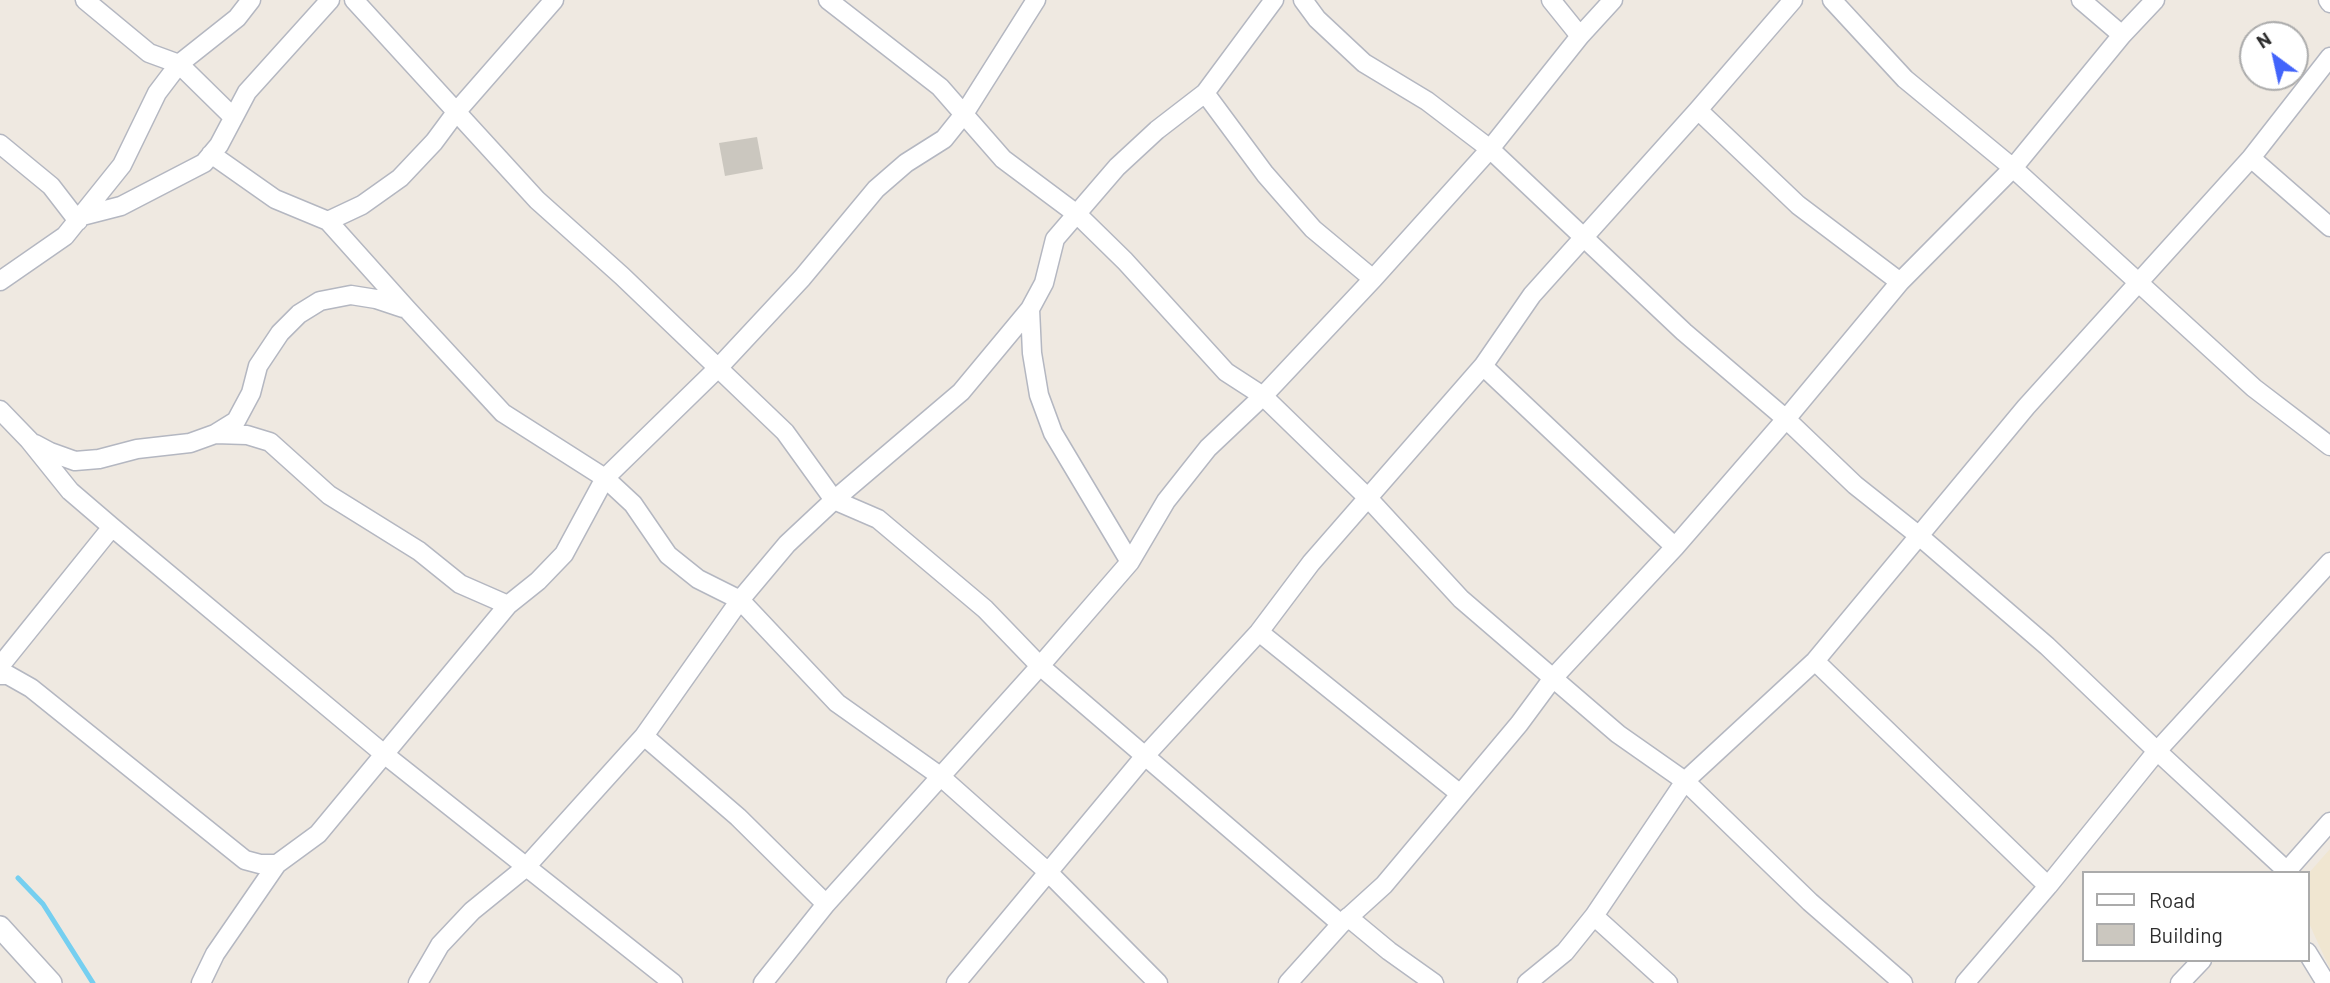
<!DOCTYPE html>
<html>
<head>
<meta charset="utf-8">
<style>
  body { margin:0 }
  #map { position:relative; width:2330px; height:983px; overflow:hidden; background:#efe9e1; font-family:Barlow,sans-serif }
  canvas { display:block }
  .legend { position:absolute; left:2082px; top:871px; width:228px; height:91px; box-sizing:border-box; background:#fff; border:2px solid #ababab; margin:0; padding:9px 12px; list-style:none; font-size:21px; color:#2e2e2e }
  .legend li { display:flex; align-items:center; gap:14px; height:35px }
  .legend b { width:35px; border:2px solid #ababab }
  .north { position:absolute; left:2239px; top:21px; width:70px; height:70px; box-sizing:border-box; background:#fff; border:2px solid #ababab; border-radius:50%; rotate:327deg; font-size:19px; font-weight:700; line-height:28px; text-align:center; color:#2e2e2e }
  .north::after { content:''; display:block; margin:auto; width:24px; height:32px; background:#4264fb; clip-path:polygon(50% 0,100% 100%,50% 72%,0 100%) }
</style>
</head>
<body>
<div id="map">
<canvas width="2330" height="983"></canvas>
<ul class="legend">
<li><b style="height:9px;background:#fff"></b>Road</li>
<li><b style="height:19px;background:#cbc7bf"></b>Building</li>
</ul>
<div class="north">N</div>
</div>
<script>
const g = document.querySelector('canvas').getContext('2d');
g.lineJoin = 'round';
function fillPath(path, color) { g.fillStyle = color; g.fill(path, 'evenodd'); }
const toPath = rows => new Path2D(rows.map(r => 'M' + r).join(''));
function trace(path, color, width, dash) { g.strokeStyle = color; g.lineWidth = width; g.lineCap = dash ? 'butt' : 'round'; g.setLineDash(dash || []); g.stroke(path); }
const education = toPath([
  [2330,849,2330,969,2307,919,2307,875]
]);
const stream = toPath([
  [18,878,43,904,93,983]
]);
const building = toPath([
  [757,137,763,169,725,176,719,143]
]);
const minor = toPath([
  [85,0,149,53,179,64,233,117],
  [354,0,537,200,622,276,785,432,834,500,878,519,985,609,1040,666,1341,924],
  [828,0,940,87,1003,159,1078,215,1125,261,1226,372,1263,396,1368,498,1461,599,1618,734,1685,781,1810,902,1903,983],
  [1303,0,1317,19,1364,63,1427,101,1490,149,1684,332,1786,419,1855,485,1918,535,2047,646,2157,751,2287,871],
  [1551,0,1580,36],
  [1832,0,1905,79,2013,168,2254,388,2330,446],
  [2081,0,2122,35],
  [2328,0,2330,3],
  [1205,93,1265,174,1313,229,1373,279],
  [1698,110,1798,205,1900,282],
  [0,144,51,186,78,221],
  [211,154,275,199,328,221,406,308,503,413,605,478,633,504,668,555,698,579,740,600,837,703,940,776,1048,872,1158,983],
  [2251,158,2330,227],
  [82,216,121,206,204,163,219,145,247,92,330,0],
  [328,221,362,205,400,178,434,142,457,111,554,0],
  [0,281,65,236,122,165,157,93,179,64,237,18,251,0],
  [1030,309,1032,353,1039,395,1053,433,1130,562],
  [1483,366,1675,547],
  [0,410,29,440,70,491,112,527,384,754,673,983],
  [215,434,247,435,270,442,329,495,419,551,460,584,508,605],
  [35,444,50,452,75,461,99,459,137,449,190,443,215,434,236,421,251,393,258,366,280,333,299,314,320,301,351,295,376,299,403,308],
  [1259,632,1459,793],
  [1815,661,2048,886],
  [0,666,112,527],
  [0,675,8,675,31,688,245,860,260,864,277,864],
  [644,736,738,817,826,904],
  [2285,873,2330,822],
  [1594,916,1668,983],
  [1348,917,1389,951,1434,983],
  [2307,952,2326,983],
  [201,983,215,954,277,864,318,834,508,605,538,581,564,554,605,478,719,367,802,278,876,189,906,163,944,139,964,114,1036,0],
  [418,983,440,945,472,911,525,868,644,736,740,600,787,544,834,500,961,392,1030,309,1044,283,1055,239,1117,167,1157,130,1205,93,1274,0],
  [763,983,826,904,1040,666,1130,562,1166,501,1208,448,1263,396,1373,279,1490,149,1580,36,1613,0],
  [956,983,1144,757,1259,632,1311,563,1483,366,1532,295,1698,110,1793,0],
  [1288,983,1341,924,1384,885,1519,724,1553,678,1675,547,1786,419,1900,282,2013,168,2122,35,2155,0],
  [1527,983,1565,952,1594,916,1685,781,1815,661,2026,407,2251,158,2330,57],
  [1965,983,2048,886,2157,751,2330,562],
  [2180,983,2202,960]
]);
const tertiary = toPath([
  [0,927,51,983]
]);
fillPath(education, '#f0e6d1');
trace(stream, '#75cff0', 5);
fillPath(building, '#cbc7bf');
trace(minor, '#b4b7c1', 21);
trace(tertiary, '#b4b7c1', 24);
trace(minor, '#fff', 18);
trace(tertiary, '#fff', 21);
</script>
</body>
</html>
